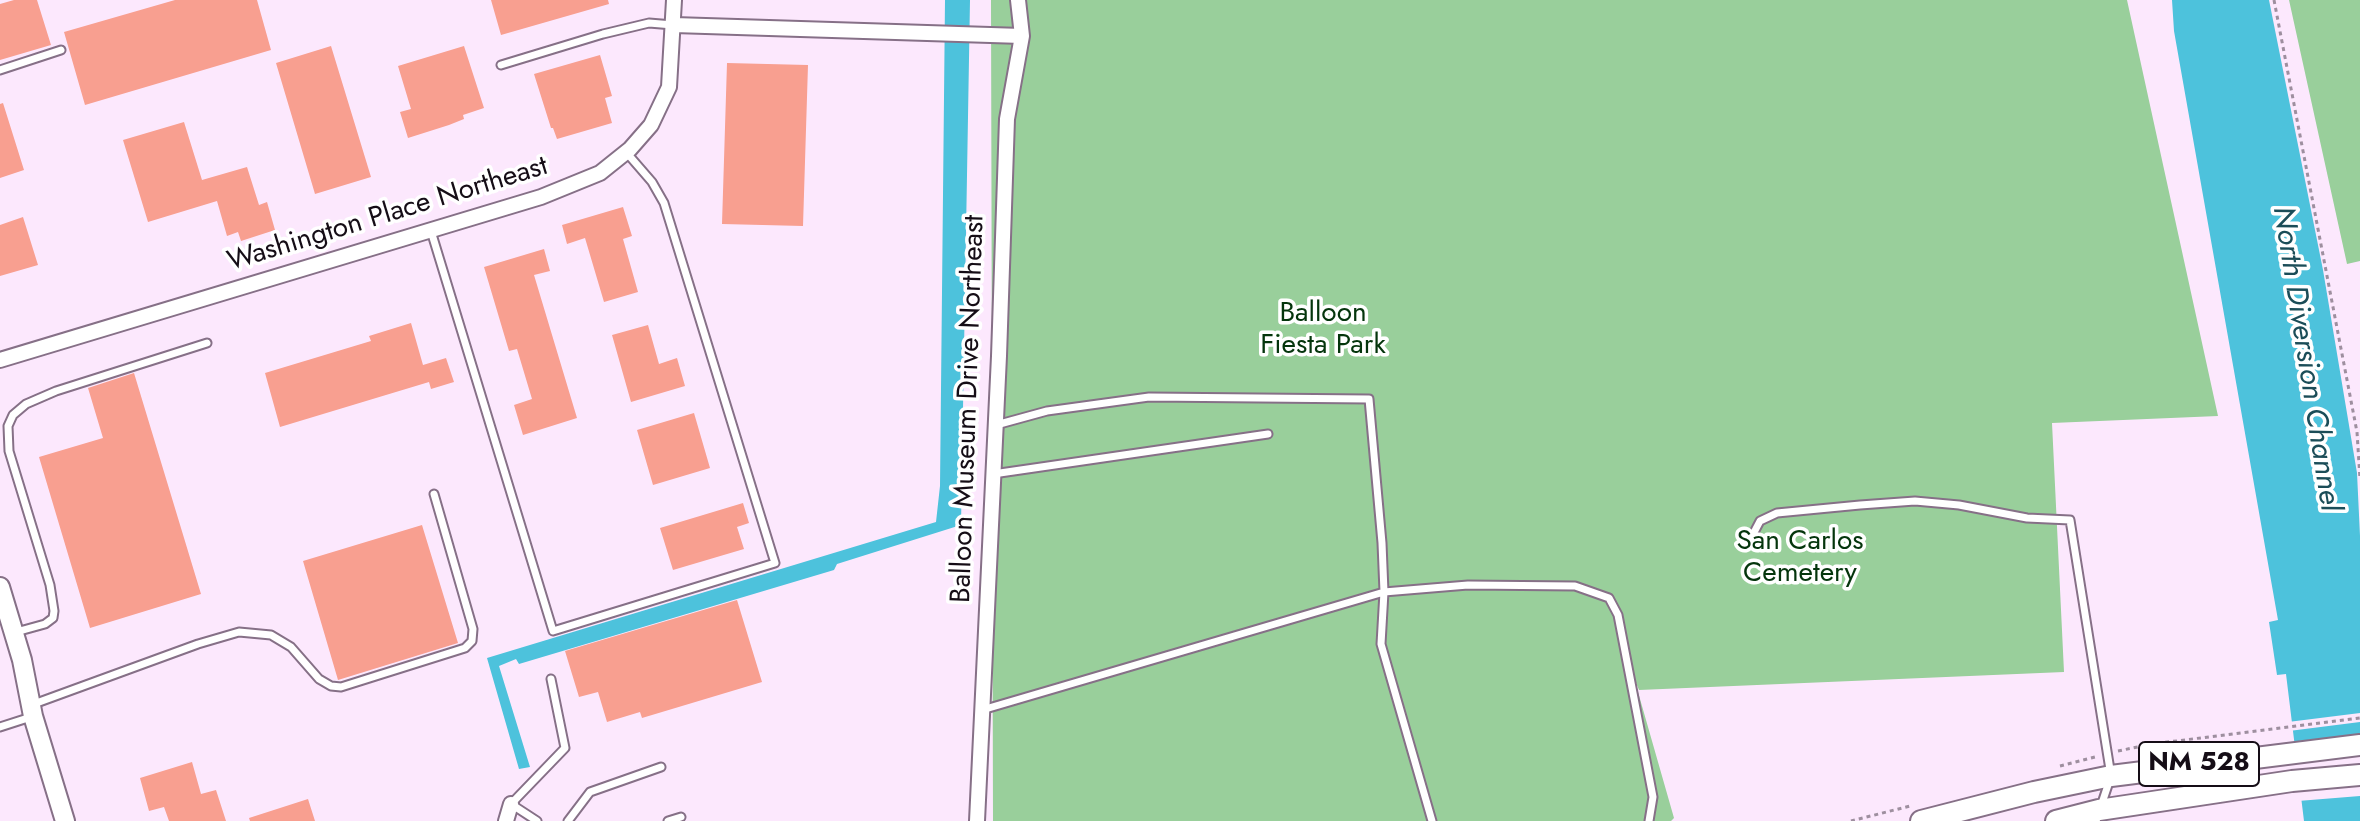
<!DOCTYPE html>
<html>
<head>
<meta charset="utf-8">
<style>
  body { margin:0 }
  canvas { display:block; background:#fce8fd }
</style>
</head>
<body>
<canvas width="2360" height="821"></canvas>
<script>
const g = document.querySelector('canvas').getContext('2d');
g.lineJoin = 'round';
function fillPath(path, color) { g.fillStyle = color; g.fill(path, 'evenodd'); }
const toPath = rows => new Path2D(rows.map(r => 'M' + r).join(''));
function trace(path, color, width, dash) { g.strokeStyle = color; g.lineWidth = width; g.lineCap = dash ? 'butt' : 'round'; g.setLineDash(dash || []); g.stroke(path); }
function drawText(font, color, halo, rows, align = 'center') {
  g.font = font + ' Jost,sans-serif'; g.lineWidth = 7; g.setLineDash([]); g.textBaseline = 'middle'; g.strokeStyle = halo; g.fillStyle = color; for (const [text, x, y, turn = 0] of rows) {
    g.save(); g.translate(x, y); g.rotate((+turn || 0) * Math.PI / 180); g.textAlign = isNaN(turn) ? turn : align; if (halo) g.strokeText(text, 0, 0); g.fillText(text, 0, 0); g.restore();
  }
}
const green = toPath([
  [991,0,2127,0,2218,416,2052,423,2064,672,1639,690,1634,678,1674,818,1671,821,993,821],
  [2289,0,2360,0,2360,261,2347,264]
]);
const water = toPath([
  [945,0,970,0,961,525,837,564,834,570,519,664,516,659,499,666,530,767,519,769,487,658,936,522,940,486],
  [2172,0,2269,0,2323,270,2357,473,2360,536,2360,821,2304,821,2286,674,2277,675,2269,622,2278,620,2174,31]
]);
const pier = toPath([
  [2360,713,2360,722,2289,731,2288,722],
  [2360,734,2360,796,2298,801,2290,742]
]);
const building = toPath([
  [14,0,37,0,51,45,0,60,0,4],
  [175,0,257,0,271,50,85,105,64,32],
  [491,0,608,0,609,4,501,35],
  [331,46,371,177,315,194,276,63],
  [464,46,484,108,463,115,464,119,449,125,408,138,400,112,411,109,398,66],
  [600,55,612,96,605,98,612,123,557,139,553,128,551,128,534,74],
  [727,63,808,65,803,226,722,224],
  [3,103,24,170,0,178,0,104],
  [184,122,202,180,247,167,259,205,267,202,275,230,241,241,238,232,227,236,217,201,148,222,123,140],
  [623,207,632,236,623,239,638,292,604,302,585,238,567,244,562,225],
  [23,217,38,265,0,276,0,225],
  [544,249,550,271,534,275,577,418,523,435,514,405,532,399,517,349,509,351,484,267],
  [411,323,423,365,446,358,454,382,431,389,429,382,280,427,265,373,371,341,369,336],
  [648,325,659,364,677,358,685,386,631,402,612,335],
  [134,373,201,594,90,628,39,457,103,438,88,388],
  [694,413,710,468,653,485,637,430],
  [743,503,749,523,737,527,744,549,673,570,660,528],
  [422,525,458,643,338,680,303,561],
  [737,600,762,682,642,718,640,712,607,722,598,692,579,697,565,651],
  [192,762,201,794,216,790,226,821,169,821,164,807,149,811,140,778],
  [308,799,315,821,250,821,249,818]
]);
const path = toPath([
  [2274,0,2357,432,2360,479],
  [2118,751,2152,744,2360,718],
  [2060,766,2095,757],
  [1851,821,1910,806]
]);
const lane = toPath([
  [501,65,603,34,649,23,673,25],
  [0,70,61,50],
  [431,231,553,631,775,563,664,203,652,182,626,152],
  [996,425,1047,411,1149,397,1369,399,1382,543,1384,592,1381,644,1432,821],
  [993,474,1268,434],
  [1749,542,1760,521,1777,513,1860,505,1915,501,1959,505,2027,518,2070,520,2111,776,2096,821],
  [16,632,45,624,53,618,54,611,50,585,9,451,8,426,13,415,26,404,56,391,207,343],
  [31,705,198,644,239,632,271,635,291,647,319,679,331,686,341,687,465,648,472,641,473,629,434,494],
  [982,710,1384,592,1468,585,1575,586,1609,598,1618,615,1653,797,1649,821],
  [0,727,31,717],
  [537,821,511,804,565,748,551,679],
  [568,821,590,792,661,767],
  [668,821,681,817]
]);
const street = toPath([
  [674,25,1022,36],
  [0,360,541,197,600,173,630,149,651,125,669,87,674,0],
  [506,821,511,804],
  [977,821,999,356,1007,119,1022,36,1018,0]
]);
const secondary = toPath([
  [0,587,22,660,33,716,65,821]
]);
const primary = toPath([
  [1921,821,2034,792,2111,776,2360,745],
  [2056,821,2099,810,2292,781,2360,775]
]);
const shields = [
  [2199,764,120]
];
const shieldNames = [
  ["NM 528",2199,764]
];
const streetNames = [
  ["Washington Place Northeast",388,215,-17],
  ["Balloon Museum Drive Northeast",969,409,-88]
];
const parkNames = [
  ["Balloon",1323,314],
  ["Fiesta Park",1323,346],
  ["San Carlos",1800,542],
  ["Cemetery",1800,574]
];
const waterNames = [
  ["North Diversion Channel",2305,359,81]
];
fillPath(green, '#99cf9b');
fillPath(water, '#4dc2dc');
fillPath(pier, '#fce8fd');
fillPath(building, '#f89f90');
trace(lane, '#867087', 11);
trace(street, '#867087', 18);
trace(secondary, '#867087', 22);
trace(primary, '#867087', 24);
trace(path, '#9e8f9f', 3, [4, 4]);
trace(lane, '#fff', 7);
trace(street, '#fff', 14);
trace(secondary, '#fff', 18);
trace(primary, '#fff', 20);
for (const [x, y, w] of shields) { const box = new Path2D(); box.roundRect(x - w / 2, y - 22, w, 44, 6); g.fillStyle = '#fff'; g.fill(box); trace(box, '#150d16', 2); }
drawText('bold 26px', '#150d16', null, shieldNames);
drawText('28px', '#150d16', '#fff', streetNames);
drawText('28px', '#04350c', '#fff', parkNames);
drawText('italic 30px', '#1b4d58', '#fff', waterNames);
</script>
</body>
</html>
